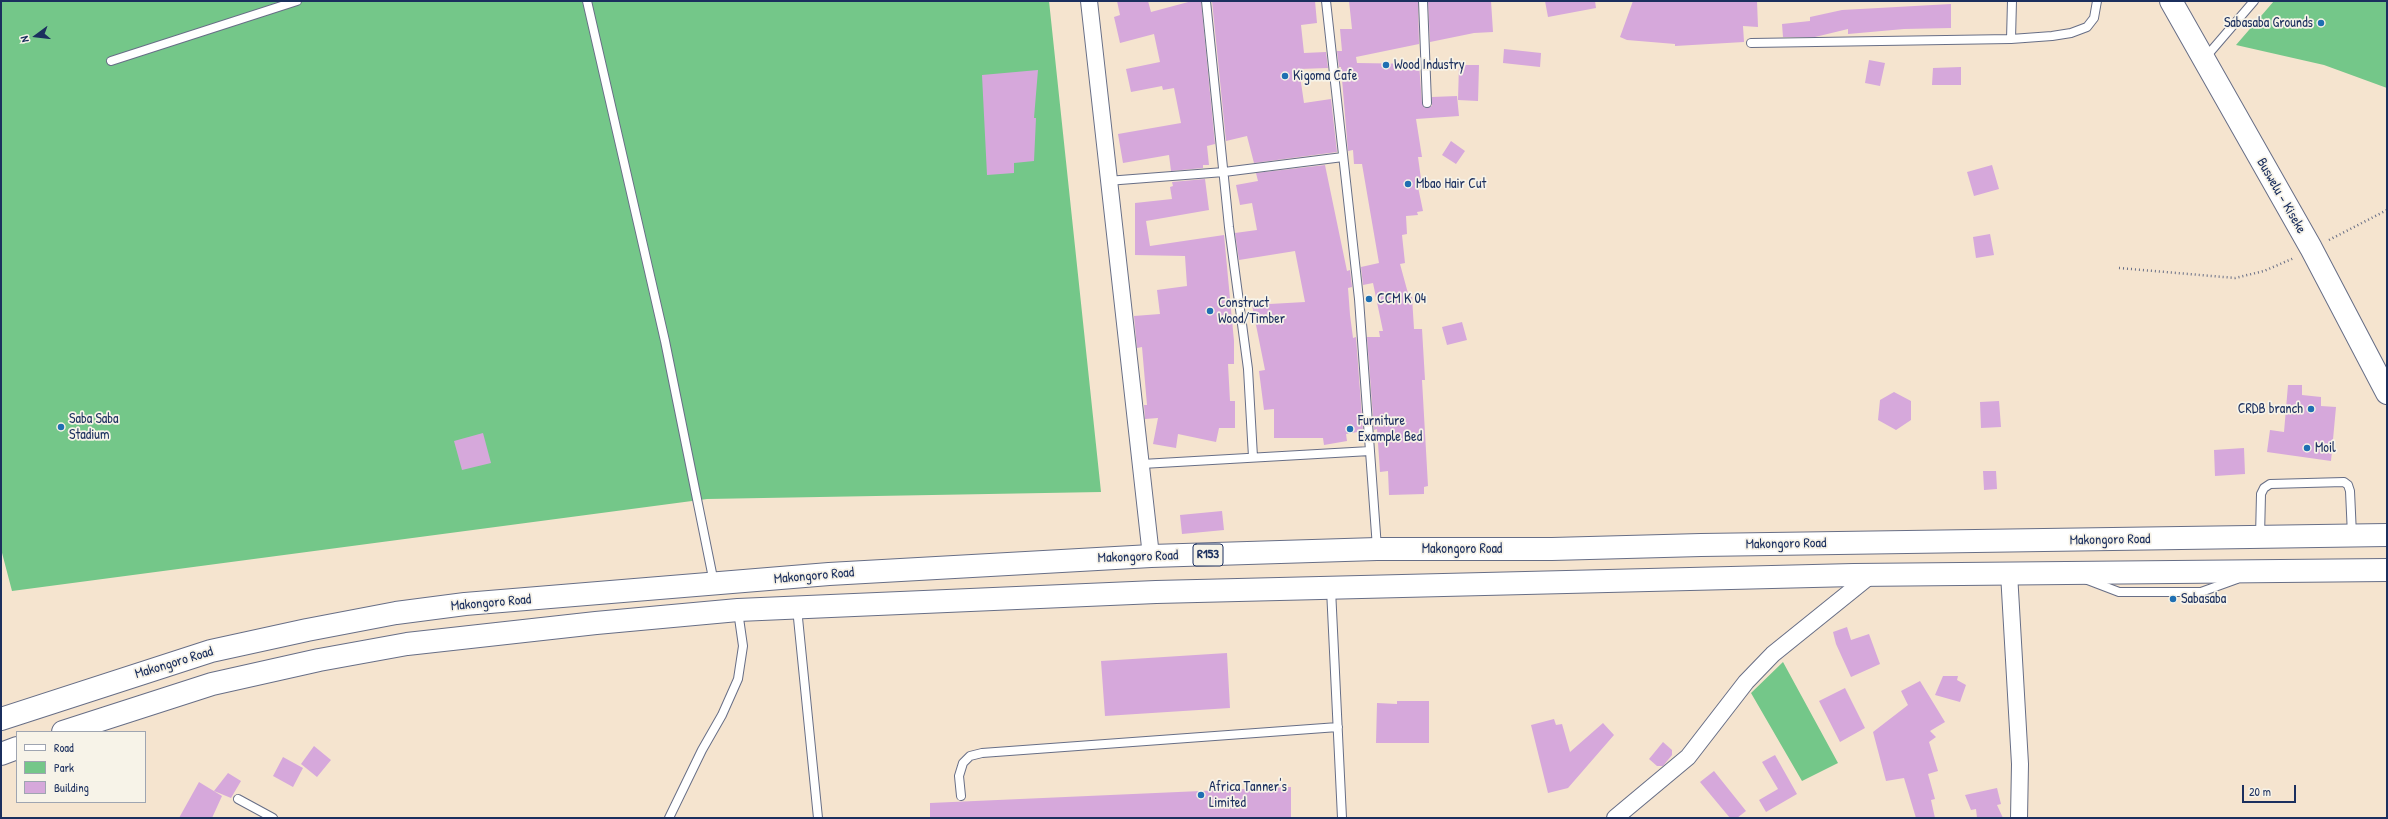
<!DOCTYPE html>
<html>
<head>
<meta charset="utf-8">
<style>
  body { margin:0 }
  #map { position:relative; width:2388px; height:819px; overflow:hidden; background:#f5e4cf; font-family:"Patrick Hand",sans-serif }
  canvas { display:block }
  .frame { position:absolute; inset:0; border:2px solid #1b2f5e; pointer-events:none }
  .legend { position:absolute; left:16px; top:731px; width:130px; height:72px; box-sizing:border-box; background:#f7f3e8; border:1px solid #9fa5b1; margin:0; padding:5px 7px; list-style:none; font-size:12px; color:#1b2f5e }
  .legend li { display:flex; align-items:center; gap:8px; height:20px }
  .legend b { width:20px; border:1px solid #9fa5b1 }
  .north { position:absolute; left:16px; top:16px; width:40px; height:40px; -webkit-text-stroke:3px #f7f3e8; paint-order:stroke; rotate:255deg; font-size:11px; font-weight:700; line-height:16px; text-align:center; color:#1b2f5e }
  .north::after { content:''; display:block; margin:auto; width:14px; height:18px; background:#1b2f5e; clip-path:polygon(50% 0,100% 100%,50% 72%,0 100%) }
  .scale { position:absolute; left:2242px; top:785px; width:54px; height:18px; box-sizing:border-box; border:2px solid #1b2f5e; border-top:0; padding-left:5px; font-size:12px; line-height:14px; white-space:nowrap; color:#1b2f5e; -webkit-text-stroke:3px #f7f3e8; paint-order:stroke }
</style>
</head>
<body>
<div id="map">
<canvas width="2388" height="819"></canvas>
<div class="frame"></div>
<ul class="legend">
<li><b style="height:5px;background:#fff"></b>Road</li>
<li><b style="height:11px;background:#74c789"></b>Park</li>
<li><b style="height:11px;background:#d6a8db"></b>Building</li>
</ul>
<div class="north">N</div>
<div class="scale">20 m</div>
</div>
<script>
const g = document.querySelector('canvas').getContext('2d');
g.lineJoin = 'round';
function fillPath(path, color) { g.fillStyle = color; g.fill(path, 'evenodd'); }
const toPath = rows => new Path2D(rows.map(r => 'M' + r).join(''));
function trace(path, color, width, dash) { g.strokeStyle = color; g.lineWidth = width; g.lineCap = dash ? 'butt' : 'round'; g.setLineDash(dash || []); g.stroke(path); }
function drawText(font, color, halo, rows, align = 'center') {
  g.font = font + ' "Patrick Hand",sans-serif'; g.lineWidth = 3.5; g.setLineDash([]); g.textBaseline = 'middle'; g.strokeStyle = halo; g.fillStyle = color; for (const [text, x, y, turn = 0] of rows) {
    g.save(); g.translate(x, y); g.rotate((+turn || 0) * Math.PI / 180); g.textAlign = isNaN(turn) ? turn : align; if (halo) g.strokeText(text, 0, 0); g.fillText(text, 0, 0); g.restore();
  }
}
const green = toPath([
  [1,1,1049,1,1101,492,707,499,12,591,1,549],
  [2274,1,2387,1,2387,88,2324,65,2236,45],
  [1783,662,1838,763,1802,781,1751,693]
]);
const building = toPath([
  [1117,1,1148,1,1151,12,1192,1,1201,1,1215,144,1207,146,1209,165,1203,165,1203,168,1171,171,1169,155,1123,163,1118,134,1181,123,1174,88,1163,90,1162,86,1131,92,1126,69,1160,62,1154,34,1120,43,1114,17,1120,15],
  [1212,1,1315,1,1317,23,1301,25,1304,53,1326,52,1328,68,1299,69,1304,103,1331,99,1337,152,1254,163,1247,136,1226,141],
  [1349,1,1418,1,1419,44,1356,57,1357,63,1419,64,1422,103,1425,108,1432,106,1432,97,1457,96,1459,116,1416,119,1422,157,1418,157,1422,186,1418,187,1423,211,1417,212,1418,215,1406,216,1407,234,1402,235,1405,263,1400,264,1409,297,1412,297,1414,329,1422,329,1425,380,1422,380,1428,486,1424,487,1424,494,1389,495,1388,471,1380,472,1377,429,1374,430,1367,337,1380,337,1379,331,1383,331,1373,283,1363,285,1361,267,1379,263,1362,164,1354,164,1353,150,1348,151,1341,67,1339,67,1337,51,1342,51,1340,29,1352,29],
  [1428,1,1491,1,1493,32,1474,33,1430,42],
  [1545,1,1595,1,1596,8,1548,17],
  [1633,1,1757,1,1758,27,1743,26,1744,42,1675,46,1675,44,1627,40,1620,37],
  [1951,4,1951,28,1904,29,1848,34,1848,29,1815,37,1783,37,1782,24,1810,21,1810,17,1842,10],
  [1504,49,1541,53,1540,67,1503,63],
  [1869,60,1885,63,1880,86,1865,83],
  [1459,65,1479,65,1478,101,1458,100],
  [1961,67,1961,85,1932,85,1933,68],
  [1038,70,1034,118,1036,118,1034,161,1014,163,1014,173,987,175,982,75],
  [1451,141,1465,151,1456,164,1442,155],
  [1325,165,1347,271,1350,270,1352,287,1348,288,1350,315,1353,338,1356,337,1363,431,1346,434,1347,441,1324,445,1323,438,1274,438,1274,409,1264,410,1259,371,1265,370,1252,305,1305,302,1295,251,1239,260,1235,233,1257,230,1252,203,1240,205,1236,185,1258,181,1256,173],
  [1992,165,1999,189,1974,196,1967,172],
  [1205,179,1209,210,1146,221,1150,246,1224,235,1234,341,1234,364,1228,364,1230,401,1235,401,1235,428,1219,428,1216,442,1178,434,1176,448,1153,444,1158,418,1145,419,1144,405,1147,405,1142,347,1137,348,1134,316,1160,314,1157,290,1187,286,1185,256,1135,255,1135,203,1172,199,1170,187,1173,186,1172,182],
  [1990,234,1994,255,1976,258,1973,237],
  [1462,322,1467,340,1447,345,1442,327],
  [2288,385,2302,385,2302,395,2321,397,2321,406,2336,407,2331,461,2267,452,2270,430,2284,432],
  [1894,392,1911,401,1911,420,1896,430,1878,420,1880,400],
  [1999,401,2001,427,1981,428,1980,402],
  [483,433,491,463,462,470,454,441],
  [2244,448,2245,474,2215,476,2214,450],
  [1983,471,1996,471,1997,489,1984,490],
  [1222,511,1224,530,1182,534,1180,515],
  [1847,627,1851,640,1869,634,1880,664,1851,677,1836,644,1833,632],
  [1227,653,1230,708,1105,716,1101,661],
  [1943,676,1958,676,1957,680,1966,685,1960,702,1935,695],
  [1920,681,1945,722,1930,731,1936,737,1929,742,1938,771,1928,774,1935,799,1931,800,1935,818,1916,818,1904,778,1886,781,1873,732,1908,705,1901,691],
  [1845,688,1865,728,1840,742,1819,701],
  [1397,701,1429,701,1429,743,1376,743,1377,703,1397,704],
  [1554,719,1556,725,1562,724,1570,752,1603,723,1614,735,1568,788,1548,793,1531,725],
  [1663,742,1672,750,1672,755,1663,766,1657,766,1649,759],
  [314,746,331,760,317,777,301,764],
  [1775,755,1797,794,1766,812,1759,800,1778,789,1762,762],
  [283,757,303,768,293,787,273,776],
  [1714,771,1746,811,1737,818,1730,818,1700,782],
  [228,773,241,781,231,798,214,791],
  [199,782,222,796,212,818,179,818],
  [1291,787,1291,818,930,818,930,803],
  [1997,788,2001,804,1997,805,2003,818,1977,818,1976,809,1971,810,1965,795]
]);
const path = toPath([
  [2329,240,2387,210],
  [2119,268,2235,278,2264,271,2294,258]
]);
const service = toPath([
  [587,1,665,341,714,583],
  [1206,1,1229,227,1248,369,1253,457],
  [1326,1,1359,299,1377,548],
  [1423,1,1427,103],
  [2011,39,2012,1],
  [1751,43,2011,39,2052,36,2071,33,2087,27,2094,18,2097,1],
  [2205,58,2254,1],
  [111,61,297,1],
  [1107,181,1224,172,1343,157],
  [1142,464,1370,451],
  [2260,537,2261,494,2264,488,2270,484,2344,482,2348,485,2350,491,2352,535],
  [2085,579,2119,592,2201,592,2237,579],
  [1331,589,1342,818],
  [797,608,818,818],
  [961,796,959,776,963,763,970,756,982,753,1338,727],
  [238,799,273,818],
  [669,818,702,750,722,715,738,679,743,646,738,611]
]);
const minor = toPath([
  [1089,1,1151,556],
  [2009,573,2020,764,2019,818],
  [1615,818,1688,757,1746,682,1773,654,1871,575]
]);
const secondary = toPath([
  [2171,1,2311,248,2387,393]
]);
const primary = toPath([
  [1,719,211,651,307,630,396,613,465,604,829,574,1151,556,1377,549,1552,549,1701,545,2387,535],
  [63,732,212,684,319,660,407,644,596,623,738,610,1156,592,1854,575,2387,570],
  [1,754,17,748]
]);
const markers = [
  [2321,23,4,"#1f6fb2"],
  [1386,65,4,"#1f6fb2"],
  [1285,76,4,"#1f6fb2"],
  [1408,184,4,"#1f6fb2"],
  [1369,299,4,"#1f6fb2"],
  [1210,311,4,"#1f6fb2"],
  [2311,409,4,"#1f6fb2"],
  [61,427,4,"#1f6fb2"],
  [1350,429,4,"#1f6fb2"],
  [2307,448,4,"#1f6fb2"],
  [2173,599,4,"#1f6fb2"],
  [1201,795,4,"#1f6fb2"]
];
const shields = [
  [1208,555,30]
];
const shieldNames = [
  ["R153",1208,555]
];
const poiNames = [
  ["Sabasaba Grounds",2313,23,"right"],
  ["Wood Industry",1394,65],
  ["Kigoma Cafe",1293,76],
  ["Mbao Hair Cut",1416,184],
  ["CCM K 04",1377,299],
  ["Construct",1218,303],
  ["Wood/Timber",1218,319],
  ["CRDB branch",2303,409,"right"],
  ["Saba Saba",69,419],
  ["Stadium",69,435],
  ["Furniture",1358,421],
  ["Example Bed",1358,437],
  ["Moil",2315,448],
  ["Sabasaba",2181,599],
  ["Africa Tanner's",1209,787],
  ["Limited",1209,803]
];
const streetNames = [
  ["Buswelu - Kiseke",2281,196,60],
  ["Makongoro Road",2110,540,-1],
  ["Makongoro Road",1786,544,-1],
  ["Makongoro Road",1462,549],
  ["Makongoro Road",1138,557,-2],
  ["Makongoro Road",814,576,-5],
  ["Makongoro Road",491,603,-5],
  ["Makongoro Road",174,663,-17]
];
fillPath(green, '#74c789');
fillPath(building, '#d6a8db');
trace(service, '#676e86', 10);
trace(minor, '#676e86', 18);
trace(secondary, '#676e86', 24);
trace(primary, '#676e86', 24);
trace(path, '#676e86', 2.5, [1, 3]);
trace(service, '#fff', 8);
trace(minor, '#fff', 16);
trace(secondary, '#fff', 22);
trace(primary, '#fff', 22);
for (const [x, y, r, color] of markers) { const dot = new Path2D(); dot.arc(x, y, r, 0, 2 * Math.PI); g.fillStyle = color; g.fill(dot); trace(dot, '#f7f3e8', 1.5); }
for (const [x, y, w] of shields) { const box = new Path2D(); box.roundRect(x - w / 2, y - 11, w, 22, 3); g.fillStyle = '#f7f3e8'; g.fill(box); trace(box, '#1b2f5e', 1); }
drawText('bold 13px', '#1b2f5e', null, shieldNames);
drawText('14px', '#1b2f5e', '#f7f3e8', poiNames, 'left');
drawText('14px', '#1b2f5e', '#f7f3e8', streetNames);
</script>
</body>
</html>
